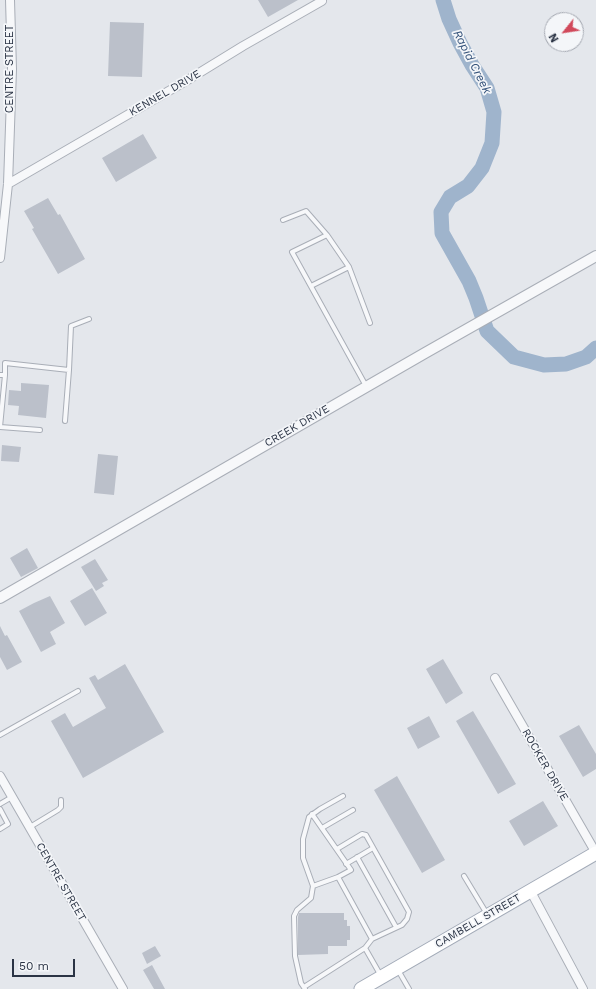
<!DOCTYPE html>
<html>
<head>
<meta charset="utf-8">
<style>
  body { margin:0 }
  #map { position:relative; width:596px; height:989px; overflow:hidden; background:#e4e7ec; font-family:"Work Sans",sans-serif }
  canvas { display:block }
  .north { position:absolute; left:544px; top:12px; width:40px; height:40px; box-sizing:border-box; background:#f4f6f9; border:1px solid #a4a8b1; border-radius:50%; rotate:240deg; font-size:11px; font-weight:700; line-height:16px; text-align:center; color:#2b3445 }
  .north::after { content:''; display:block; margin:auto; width:14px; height:18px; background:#d1495b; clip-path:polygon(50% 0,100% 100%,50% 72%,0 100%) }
  .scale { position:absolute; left:12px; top:959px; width:63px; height:18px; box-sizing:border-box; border:2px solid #2b3445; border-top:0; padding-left:5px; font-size:12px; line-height:14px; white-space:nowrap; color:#2b3445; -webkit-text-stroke:3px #f4f6f9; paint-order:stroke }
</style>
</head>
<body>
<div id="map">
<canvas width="596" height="989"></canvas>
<div class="north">N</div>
<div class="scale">50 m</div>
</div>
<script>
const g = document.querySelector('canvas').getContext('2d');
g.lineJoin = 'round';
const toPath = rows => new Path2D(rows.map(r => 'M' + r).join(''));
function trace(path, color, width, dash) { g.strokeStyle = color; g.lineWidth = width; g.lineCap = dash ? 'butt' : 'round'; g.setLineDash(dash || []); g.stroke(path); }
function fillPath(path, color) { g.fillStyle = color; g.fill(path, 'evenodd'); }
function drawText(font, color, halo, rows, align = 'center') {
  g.font = font + ' "Work Sans",sans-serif'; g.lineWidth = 3.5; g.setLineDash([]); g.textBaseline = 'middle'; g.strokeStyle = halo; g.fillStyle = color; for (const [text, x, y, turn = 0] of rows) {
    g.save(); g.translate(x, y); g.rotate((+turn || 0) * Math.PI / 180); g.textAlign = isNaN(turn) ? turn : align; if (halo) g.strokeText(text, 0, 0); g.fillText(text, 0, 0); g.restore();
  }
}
const river = toPath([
  [443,0,449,19,460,43,472,65,487,88,494,112,492,143,482,168,468,186,450,197,441,212,442,233,469,281,476,298,487,331,514,357,544,365,566,364,586,357,596,348]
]);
const building = toPath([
  [258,0,298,0,268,17],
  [110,22,144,23,142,77,108,76],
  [143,134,157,158,116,182,102,158],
  [48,198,58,215,60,214,85,259,58,274,32,229,34,228,24,211],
  [21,383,49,385,46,418,18,415,19,406,8,405,9,390,21,391],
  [2,445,21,447,19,462,1,461],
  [98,454,118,456,114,495,94,493],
  [27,548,38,568,21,577,10,558],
  [95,559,108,580,102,583,104,586,96,591,81,567],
  [92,588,107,613,85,626,70,601],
  [50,596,65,623,50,632,56,644,41,652,19,611,34,603],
  [0,626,5,636,7,635,22,662,7,670,0,657],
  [443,659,463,693,446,704,426,669],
  [125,664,164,732,83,778,51,721,65,713,73,727,106,708,89,678,95,675,98,680],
  [473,711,516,784,498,794,456,721],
  [429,716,440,737,418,749,407,728],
  [579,725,596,754,596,769,583,777,559,736],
  [397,776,445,860,422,873,374,790],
  [543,801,558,826,524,846,509,821],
  [299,913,344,913,344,920,347,920,347,926,350,926,350,940,347,940,347,946,328,946,328,954,298,955,298,917],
  [155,946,161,956,147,964,142,953],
  [152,965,165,989,154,989,143,970]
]);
const service = toPath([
  [283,220,306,211,327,235,349,267,370,323],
  [327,235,292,252,366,386],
  [311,286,349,267],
  [69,370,71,326,89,319],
  [0,375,5,375,0,427],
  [5,375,5,363,69,370,65,421],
  [0,427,40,430],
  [0,735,78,691],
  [0,804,12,797],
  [0,809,8,824,0,829],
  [312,814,351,870,338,877,313,886],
  [30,827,58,810,61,807,61,800],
  [322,828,353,810],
  [337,849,362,834,366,835,409,912,407,919,402,925,372,939],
  [357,857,396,927],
  [346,864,373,848],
  [464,876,487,914],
  [365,948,381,976],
  [398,970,409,989],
  [304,987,365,948,372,939,338,877],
  [305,989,301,983,295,956,294,916,297,910,311,898,313,886,303,858,303,839,309,817,320,809,343,796]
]);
const minor = toPath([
  [8,184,186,81,243,46,322,1],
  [0,258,8,184,12,69,10,0],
  [495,678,596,853],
  [0,776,123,989],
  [530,890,583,989]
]);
const tertiary = toPath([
  [0,598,425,353,596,256]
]);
const primary = toPath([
  [361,989,596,853]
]);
const streetNames = [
  ["CENTRE STREET",10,69,-90],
  ["KENNEL DRIVE",165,93,-30],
  ["CREEK DRIVE",297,426,-30],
  ["ROCKER DRIVE",545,765,60],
  ["CENTRE STREET",61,882,60],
  ["CAMBELL STREET",478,921,-30]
];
const waterNames = [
  ["Rapid Creek",472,62,63]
];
trace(river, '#9fb4cc', 15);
fillPath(building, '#bbc0ca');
trace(service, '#a9aeb7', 6);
trace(minor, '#a9aeb7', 10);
trace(tertiary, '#a9aeb7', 12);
trace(primary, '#a3abb8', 15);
trace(service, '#f7f8fa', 4);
trace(minor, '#f7f8fa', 8);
trace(tertiary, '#f7f8fa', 10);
trace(primary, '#fff', 13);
drawText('11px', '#2b3445', '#f4f6f9', streetNames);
drawText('italic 12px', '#34527a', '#f4f6f9', waterNames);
</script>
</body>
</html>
